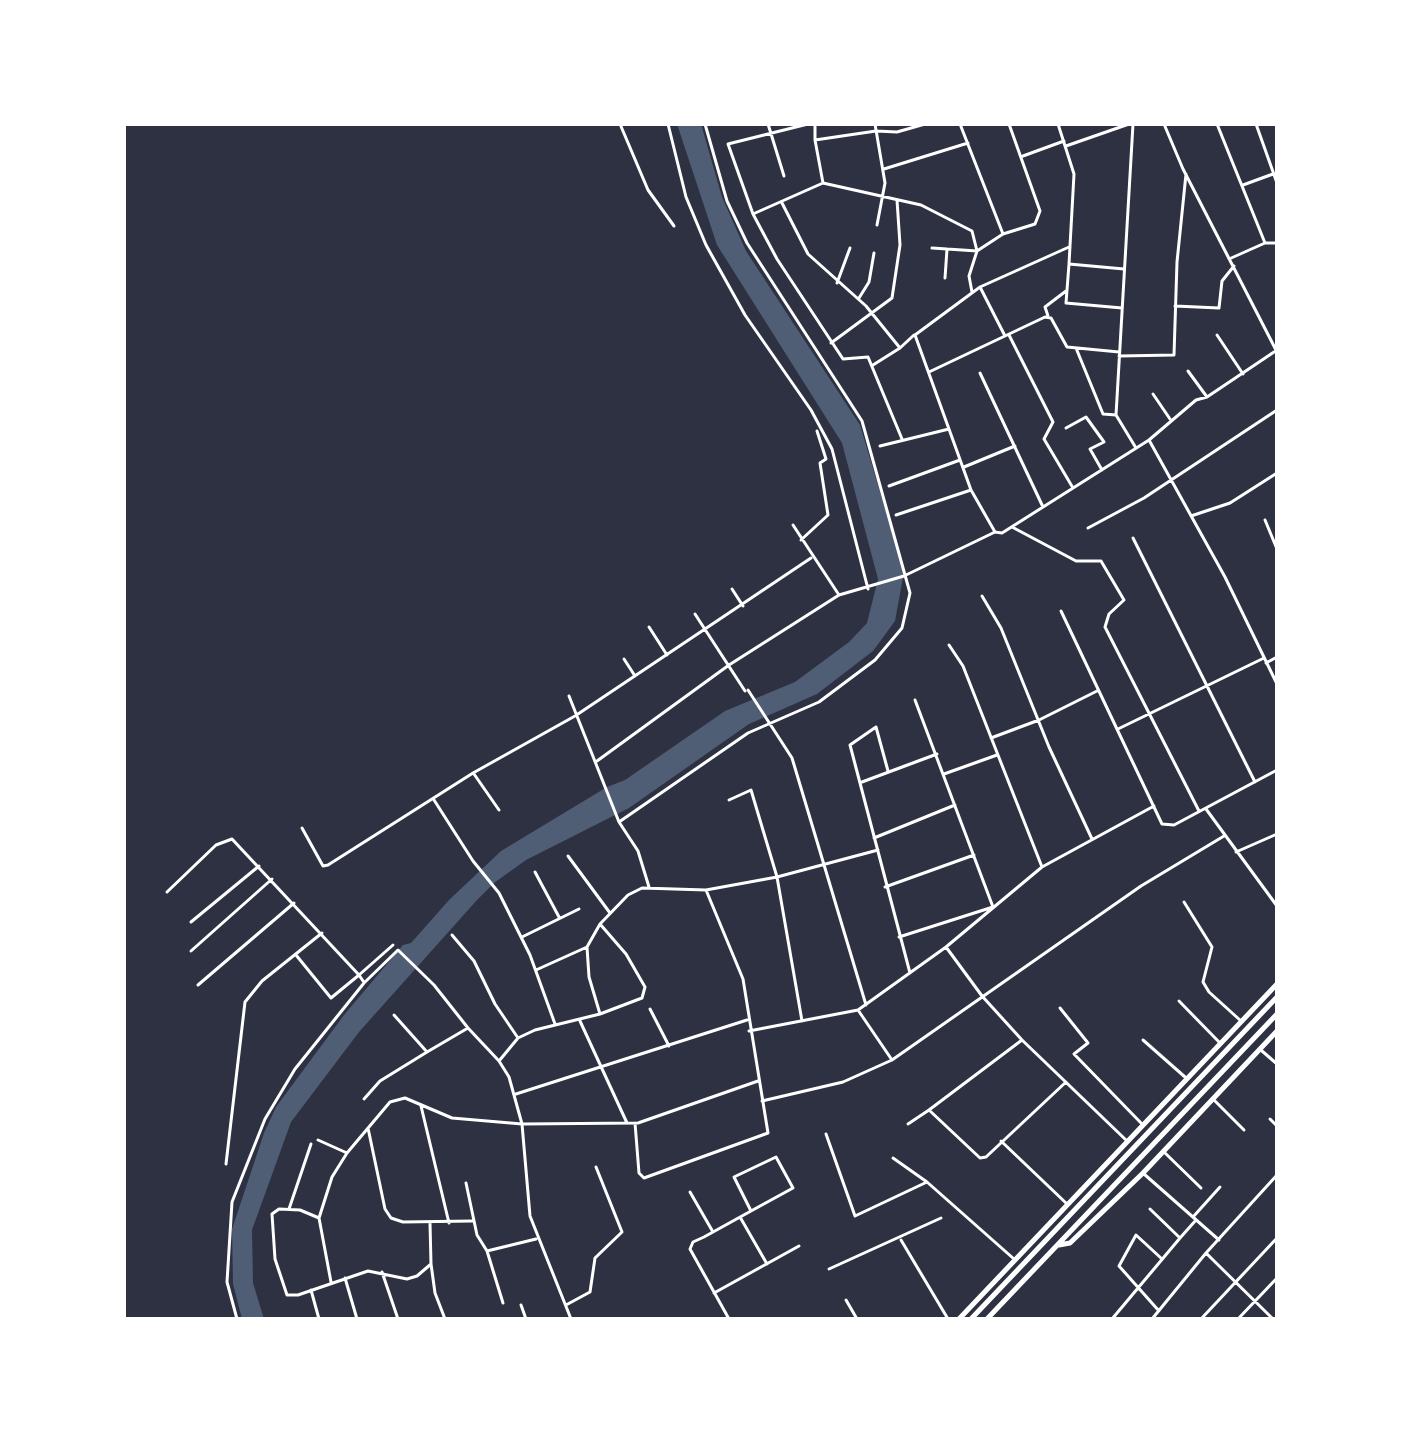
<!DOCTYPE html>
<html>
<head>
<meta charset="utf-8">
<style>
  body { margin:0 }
  #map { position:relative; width:1401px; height:1443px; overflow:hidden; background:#2d3142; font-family:"Exo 2",sans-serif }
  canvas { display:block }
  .frame { position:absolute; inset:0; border:126px solid #fff; pointer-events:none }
</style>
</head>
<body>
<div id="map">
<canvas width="1401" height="1443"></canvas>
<div class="frame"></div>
</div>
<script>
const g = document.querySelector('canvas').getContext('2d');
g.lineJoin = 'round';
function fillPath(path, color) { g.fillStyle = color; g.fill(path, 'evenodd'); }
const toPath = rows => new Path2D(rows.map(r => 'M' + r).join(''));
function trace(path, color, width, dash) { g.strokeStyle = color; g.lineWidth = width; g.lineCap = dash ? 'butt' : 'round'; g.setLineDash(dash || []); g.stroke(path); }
const water = toPath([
  [677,124,701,124,722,197,746,251,860,425,904,572,895,621,873,651,817,694,749,724,629,808,526,860,494,883,477,900,359,1032,291,1122,252,1230,253,1283,264,1319,242,1319,233,1284,232,1229,264,1133,276,1107,344,1015,403,945,411,943,449,900,501,851,607,787,625,780,725,711,795,682,849,642,867,623,878,579,842,443,717,245]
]);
const minor = toPath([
  [620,124,648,190,674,226],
  [668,124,686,197,706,245,745,315,811,410,832,449,868,589],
  [768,124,784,176],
  [808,124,728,144,753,214,777,259,843,359,868,357,902,439],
  [815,124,815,140,876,131,897,132,925,124],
  [875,124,885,183,877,225],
  [960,124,1003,234,1035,224,1040,211,1009,124],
  [1058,124,1074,174,1069,264,1124,269],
  [1133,124,1116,415,1136,448],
  [1164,124,1183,169,1277,352],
  [1217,124,1265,243,1277,243],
  [1256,124,1277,183],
  [815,140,823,183],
  [1066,146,1129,124],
  [1023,156,1064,141],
  [884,169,968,143],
  [1243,185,1273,174],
  [782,203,808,254,866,306,900,348,914,335],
  [753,214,823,183,921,205,972,231,977,251,969,276,972,292],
  [1069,247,980,287,915,335,971,490,995,532,1002,533,1149,440,1196,400,1207,397,1277,350],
  [932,248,977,251,1003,234],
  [1229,259,1265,243],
  [1069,264,1066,303,1122,308],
  [945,278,947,249],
  [837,283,850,248],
  [980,287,1005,336],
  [859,298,869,282,874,253],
  [1175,306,1219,308,1222,281,1234,266],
  [1048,316,1045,307,1066,291],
  [1009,335,1053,422,1044,439,1073,488],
  [1217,335,1243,374],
  [831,343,892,298,900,245,897,200],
  [1076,348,1103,414,1116,415],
  [1119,356,1174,355,1177,262,1186,174],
  [873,365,900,348],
  [1188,371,1207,397],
  [929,372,1045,317,1051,318,1067,347,1119,352],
  [980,373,1043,507],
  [1153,394,1170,419],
  [1066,428,1086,417,1104,442,1090,449,1102,470],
  [1149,440,1225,577,1277,684],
  [880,446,949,429],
  [964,467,1015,446],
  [889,486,960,460],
  [896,515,971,490],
  [1191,516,1230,503,1277,473],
  [1265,520,1277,549],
  [793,525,839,595],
  [1012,527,1076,561,1101,561,1124,600,1109,614,1105,627,1199,811],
  [1088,528,1144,498,1277,410],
  [1133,538,1255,782],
  [801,540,828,515,820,463,826,459,817,431],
  [732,589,743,606],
  [982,596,1001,628,1049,747,1092,839],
  [1061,611,1162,824,1174,825,1277,770],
  [695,614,745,691],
  [649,627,667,655],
  [949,645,963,666,1042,867],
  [624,659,635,676],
  [1266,663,1277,657],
  [748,690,792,758,866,1005],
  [569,696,619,822,638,851,649,887],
  [1118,729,1264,658],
  [991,738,1039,720,1097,691],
  [597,761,729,665,839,595,904,576,995,532],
  [888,771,876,727,850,745,910,973],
  [474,774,499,810],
  [944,774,997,755],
  [862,782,937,754],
  [434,800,473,861,499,893,530,955,555,1024],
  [729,800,751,790,777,877,802,1021],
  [1206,809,1277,906],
  [619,822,748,733,819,702,875,660,902,628,910,593,862,421,747,243,727,201,705,124],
  [302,828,323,866,328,865,473,773,575,716,811,558],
  [874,838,955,805],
  [1236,852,1277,834],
  [568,856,610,913],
  [535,872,559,917],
  [885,887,974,855],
  [167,892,216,845,232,839,359,975,393,945],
  [1184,902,1212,947,1203,982,1209,992,1241,1021],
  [191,922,259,866],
  [600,924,626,954,645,987,642,998,600,1014],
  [452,935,474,961,495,1004,518,1038],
  [522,937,579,909],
  [899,937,993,907,915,700],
  [946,947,982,996,1022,1040,1126,1140],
  [191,951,272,879],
  [296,955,331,998,359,975,363,981],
  [536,970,587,947],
  [198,985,294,903],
  [1179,1001,1220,1043],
  [1060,1008,1088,1043,1074,1054,1142,1124],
  [650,1009,669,1046],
  [858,1010,892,1060],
  [394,1015,427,1052,468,1028,499,1061,509,1077,522,1124,530,1216,571,1319],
  [580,1021,627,1123],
  [749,1031,858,1010,946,947,1042,867,1154,806],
  [1022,1040,929,1110,980,1158,986,1157,1066,1082],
  [1143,1040,1185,1077],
  [1262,1051,1277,1064],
  [499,1061,518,1038,535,1030,600,1014,589,977,587,947,600,924,628,895,642,888,706,890,777,877,878,850],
  [516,1094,747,1020],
  [364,1099,380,1081,427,1052],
  [1213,1099,1244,1130],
  [762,1101,843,1082,892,1060,1141,886,1224,836],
  [421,1106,449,1223],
  [1270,1119,1277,1126],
  [635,1123,639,1173,644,1178,768,1133,743,979,706,890],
  [908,1124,929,1110],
  [368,1128,385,1209,391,1218,403,1222,472,1221],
  [826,1134,855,1216,927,1182],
  [318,1140,347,1153,390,1102,405,1098,452,1118,522,1124,638,1123,758,1081],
  [1001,1141,1066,1203],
  [1163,1151,1201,1188],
  [893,1158,927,1182,1014,1259],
  [226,1164,245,1002,262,981,322,933],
  [1144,1174,1219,1240],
  [466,1183,477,1235,487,1251,503,1303],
  [690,1192,713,1232],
  [289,1209,311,1144],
  [1150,1209,1180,1238,1196,1220],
  [740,1217,767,1264],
  [1193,1217,1220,1187],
  [319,1218,300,1210,279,1209,272,1214,275,1259,287,1295,298,1295,368,1271,407,1279,417,1276,431,1264,430,1223],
  [901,1240,948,1319],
  [487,1251,536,1239],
  [431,1264,435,1293,445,1319],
  [829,1269,941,1218],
  [382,1272,398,1319],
  [345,1278,357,1319],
  [331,1282,319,1218,332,1177,347,1153],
  [311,1290,319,1319],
  [714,1293,799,1246],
  [846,1300,857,1319],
  [521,1305,526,1319],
  [566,1305,590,1292,595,1258,622,1232,596,1167],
  [1159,1311,1119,1266,1136,1235,1162,1259],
  [237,1319,227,1282,232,1202,265,1119,295,1069,364,983,398,950,434,985,468,1028],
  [729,1319,690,1249,693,1242,704,1237,751,1211,793,1188,776,1157,734,1177,751,1211],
  [1112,1319,1180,1238],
  [1152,1319,1206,1253],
  [1201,1319,1277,1238],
  [1238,1319,1277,1278],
  [1273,1319,1206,1253,1277,1175]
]);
const trunk = toPath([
  [1059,1245,1070,1243,1143,1173,1277,1031],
  [959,1319,1277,984],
  [971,1319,1277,997],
  [987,1319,1277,1014]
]);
fillPath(water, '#4f5d75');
trace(minor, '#fff', 3);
trace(trunk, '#fff', 5);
</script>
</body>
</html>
